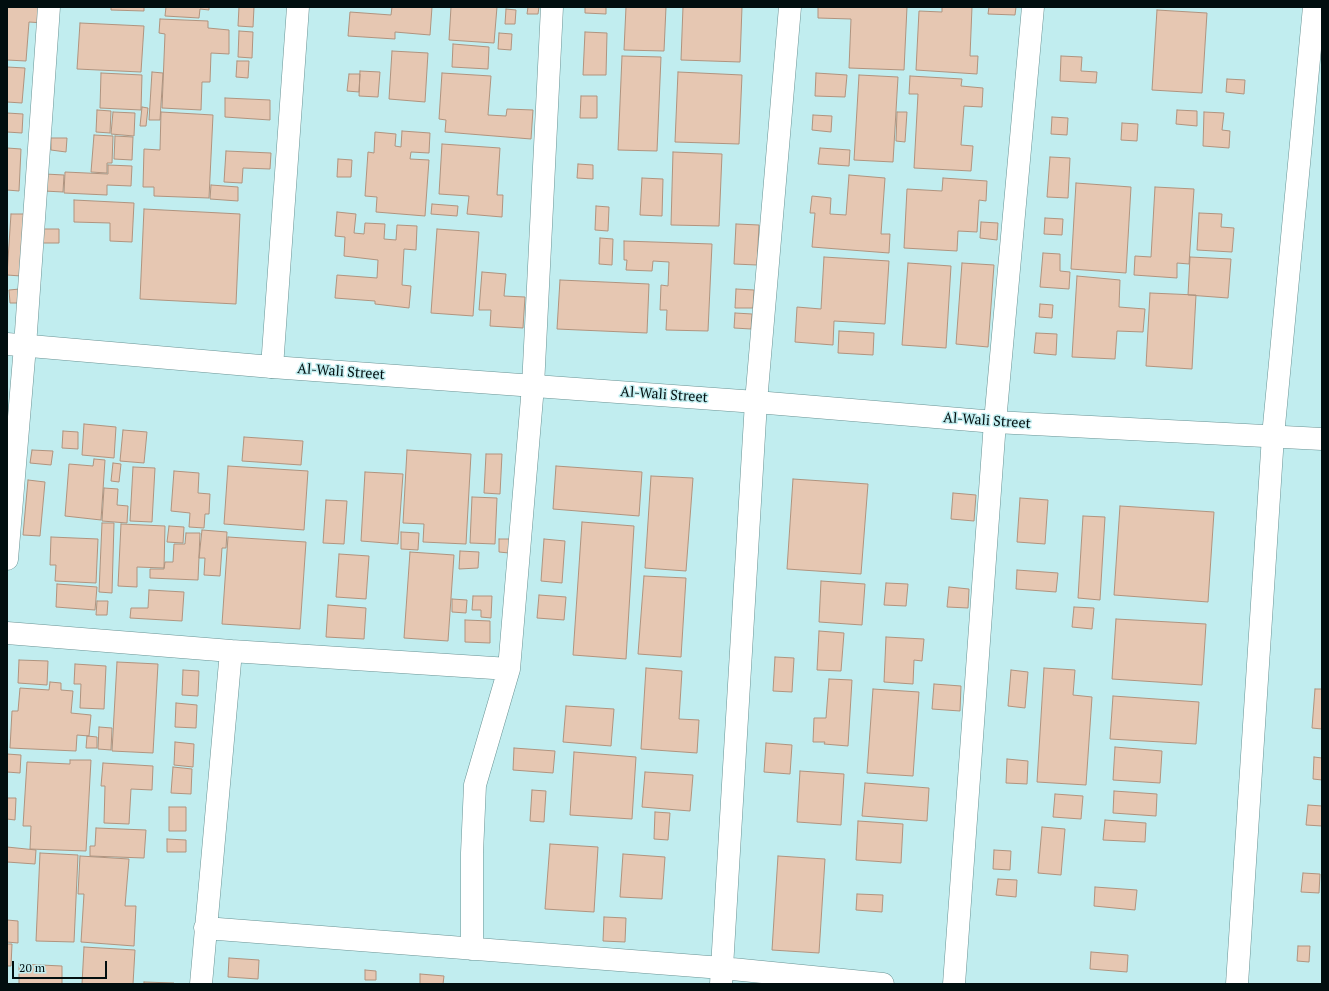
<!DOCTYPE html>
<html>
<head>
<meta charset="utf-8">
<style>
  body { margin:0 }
  #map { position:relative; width:1329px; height:991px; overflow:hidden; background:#c1edef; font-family:"PT Serif",serif }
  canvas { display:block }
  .frame { position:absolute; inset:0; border:8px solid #010e0f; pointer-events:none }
  .scale { position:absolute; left:12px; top:961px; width:95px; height:18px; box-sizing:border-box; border:2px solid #010e0f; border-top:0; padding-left:5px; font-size:12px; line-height:14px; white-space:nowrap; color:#010e0f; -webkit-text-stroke:3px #c1edef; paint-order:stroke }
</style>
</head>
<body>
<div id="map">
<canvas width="1329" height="991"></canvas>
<div class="frame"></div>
<div class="scale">20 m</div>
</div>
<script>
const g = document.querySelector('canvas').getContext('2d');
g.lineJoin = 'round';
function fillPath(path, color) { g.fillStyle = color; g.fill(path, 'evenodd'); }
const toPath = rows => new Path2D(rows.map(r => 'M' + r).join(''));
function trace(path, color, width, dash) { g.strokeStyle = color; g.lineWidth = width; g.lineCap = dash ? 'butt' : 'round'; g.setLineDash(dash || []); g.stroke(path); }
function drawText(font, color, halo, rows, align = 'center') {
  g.font = font + ' "PT Serif",serif'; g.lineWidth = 3; g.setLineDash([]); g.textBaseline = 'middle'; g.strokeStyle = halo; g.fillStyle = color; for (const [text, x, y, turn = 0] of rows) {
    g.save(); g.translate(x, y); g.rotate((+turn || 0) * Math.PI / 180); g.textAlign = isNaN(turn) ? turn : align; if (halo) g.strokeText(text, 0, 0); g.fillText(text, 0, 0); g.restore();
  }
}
const building = toPath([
  [7,7,45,7,44,23,29,22,26,61,7,60,7,7],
  [111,7,144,7,144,11,111,10,111,7],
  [166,7,209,7,209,10,200,9,199,18,165,16,166,7],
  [239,7,254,7,253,27,238,26,239,7],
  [392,7,432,7,430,35,395,32,395,39,348,36,350,12,391,15,392,7],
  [451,7,497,7,494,43,449,40,451,7],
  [528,7,539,7,538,14,527,14,528,7],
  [585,7,606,7,606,14,585,13,585,7],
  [626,7,666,7,664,51,624,50,626,7],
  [683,7,742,7,740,62,681,60,683,7],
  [818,7,907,7,904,70,849,68,851,19,818,18,818,7],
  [942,7,972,7,970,56,978,56,977,74,916,70,919,11,942,12,942,7],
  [989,7,1016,7,1015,15,988,14,989,7],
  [506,9,516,10,515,24,505,24,506,9],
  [1157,10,1207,13,1202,93,1152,90,1157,10],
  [160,19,208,21,208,28,229,30,229,54,211,53,210,82,202,82,201,110,162,108,165,34,159,33,160,19],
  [80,23,144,26,141,72,77,69,80,23],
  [239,31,253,32,252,58,238,57,239,31],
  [585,32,607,33,606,75,583,75,585,32],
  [499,33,512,34,511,50,498,49,499,33],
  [453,44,489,47,488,69,452,67,453,44],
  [392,51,428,53,425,102,389,99,392,51],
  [622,56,661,57,657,151,618,150,622,56],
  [1061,56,1082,57,1081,71,1097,72,1096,83,1060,81,1061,56],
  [237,61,249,61,248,78,236,77,237,61],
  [7,67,25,68,22,103,7,102,7,67],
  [360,71,380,72,378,97,359,96,360,71],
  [152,72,163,73,160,120,149,120,152,72],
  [678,72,742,75,739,144,675,142,678,72],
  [101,73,142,75,141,110,100,108,101,73],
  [442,73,491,76,488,115,506,116,507,109,533,110,531,139,445,132,446,120,439,119,442,73],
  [816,73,847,75,845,97,815,96,816,73],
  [349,74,360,74,359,92,347,91,349,74],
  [859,75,898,77,893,162,854,160,859,75],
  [910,76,962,79,961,86,983,88,982,107,964,106,961,145,973,146,971,171,914,168,918,94,909,94,910,76],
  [1227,79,1245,80,1244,94,1226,92,1227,79],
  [581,96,597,96,597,118,580,118,581,96],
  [225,98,270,100,270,120,225,117,225,98],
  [142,107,148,108,146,126,140,126,142,107],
  [97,110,111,111,110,133,96,132,97,110],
  [1177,110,1197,111,1197,126,1176,124,1177,110],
  [113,112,135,113,134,136,111,134,113,112],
  [161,112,213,115,209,198,154,196,154,187,143,187,144,149,160,150,161,112],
  [897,112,907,112,905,142,896,141,897,112],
  [1204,112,1224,113,1222,130,1230,131,1229,148,1203,146,1204,112],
  [7,113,23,114,22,133,7,132,7,113],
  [813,115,832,116,831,132,812,130,813,115],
  [1052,117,1068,118,1067,135,1051,134,1052,117],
  [1122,123,1138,124,1137,141,1121,140,1122,123],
  [402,131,430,133,429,153,411,152,410,159,429,160,425,216,376,212,377,197,365,196,368,152,374,153,375,132,396,134,395,146,401,147,402,131],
  [94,135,113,136,112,163,107,163,107,173,91,172,94,135],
  [115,136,133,137,132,160,114,159,115,136],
  [51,138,67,138,66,152,51,150,51,138],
  [442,144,500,148,497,195,503,195,502,217,467,214,469,196,439,194,442,144],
  [7,148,21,149,19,191,7,190,7,148],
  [820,148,850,150,849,166,818,164,820,148],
  [226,151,271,153,270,169,243,168,242,183,224,182,226,151],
  [673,152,722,154,719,226,671,225,673,152],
  [1050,157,1070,158,1068,198,1047,197,1050,157],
  [338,159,352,160,351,177,337,177,338,159],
  [578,164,593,165,593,179,577,178,578,164],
  [108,165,132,166,131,186,107,185,107,195,64,193,65,172,108,174,108,165],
  [45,174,64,175,63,192,44,191,45,174],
  [849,175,885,178,881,234,890,234,889,253,812,247,815,213,810,213,812,196,831,198,830,214,846,215,849,175],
  [642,178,663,179,662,216,640,215,642,178],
  [943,178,987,181,986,201,979,200,977,232,958,231,957,251,904,248,907,189,942,191,943,178],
  [1076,183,1131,187,1126,273,1071,269,1076,183],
  [211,185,238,187,238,201,210,199,211,185],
  [1155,187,1194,189,1189,264,1177,263,1177,278,1134,275,1135,256,1151,257,1155,187],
  [74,200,134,203,132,242,110,241,110,223,74,222,74,200],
  [432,204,458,206,457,216,431,214,432,204],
  [596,206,609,207,608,231,595,230,596,206],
  [144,209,240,214,236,304,140,299,144,209],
  [337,212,356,214,354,233,364,234,365,223,385,224,384,239,396,240,397,225,417,226,416,250,404,249,402,285,411,286,409,308,375,304,375,301,335,298,337,275,377,278,378,260,344,256,345,237,335,236,337,212],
  [1199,213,1222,214,1221,227,1234,228,1232,252,1197,250,1199,213],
  [11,214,24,214,21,276,7,275,11,214],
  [1045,218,1063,219,1062,235,1044,234,1045,218],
  [981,222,998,223,997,240,980,238,981,222],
  [736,224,759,225,757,265,734,264,736,224],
  [43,229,59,229,59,243,43,243,43,229],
  [437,229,479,232,473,316,431,313,437,229],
  [600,238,613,239,612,265,599,264,600,238],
  [624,241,712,244,708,331,666,330,667,310,660,310,661,285,668,286,669,262,653,261,652,271,626,270,627,260,624,260,624,241],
  [1043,253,1060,254,1060,271,1070,272,1069,289,1040,287,1043,253],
  [824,257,889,261,885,324,834,321,833,345,795,342,797,307,821,309,824,257],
  [1190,257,1231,259,1228,298,1188,295,1190,257],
  [908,263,951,266,946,348,902,345,908,263],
  [962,263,994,265,988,347,956,344,962,263],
  [482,272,506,274,504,296,525,297,523,328,490,326,491,310,479,310,482,272],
  [1077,276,1120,280,1119,307,1145,309,1143,332,1117,331,1115,359,1072,357,1077,276],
  [560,280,649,284,647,333,557,329,560,280],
  [20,289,21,303,10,303,9,290,20,289],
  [736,289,754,290,753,308,735,308,736,289],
  [1150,293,1196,295,1192,369,1146,366,1150,293],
  [1040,304,1053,305,1052,318,1039,317,1040,304],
  [735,313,752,314,751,329,734,328,735,313],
  [839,331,874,333,873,355,838,353,839,331],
  [1036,333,1057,334,1056,355,1034,353,1036,333],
  [84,424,116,427,114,458,82,455,84,424],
  [123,430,147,432,144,463,120,461,123,430],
  [63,431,78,432,78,449,62,448,63,431],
  [244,437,303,441,301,465,242,461,244,437],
  [32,450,53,451,51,465,30,463,32,450],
  [407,450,471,454,466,544,423,542,424,524,403,523,407,450],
  [486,454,502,454,500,494,484,493,486,454],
  [94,459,105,460,101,520,65,516,69,464,93,466,94,459],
  [113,463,121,464,119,482,111,481,113,463],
  [228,466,308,471,304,530,224,524,228,466],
  [556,466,642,472,639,516,553,509,556,466],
  [133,467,155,468,152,522,130,521,133,467],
  [174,471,199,473,198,493,210,494,209,514,205,514,204,528,189,527,190,513,171,511,174,471],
  [365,472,403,474,398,544,361,541,365,472],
  [651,476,693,478,686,571,645,568,651,476],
  [793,479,868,484,861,574,787,569,793,479],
  [28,480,45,482,40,536,23,535,28,480],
  [104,488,118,489,117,505,128,506,127,523,102,521,104,488],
  [953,493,976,495,974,521,951,519,953,493],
  [472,497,497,498,495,544,470,543,472,497],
  [1020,498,1048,500,1045,544,1017,542,1020,498],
  [326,500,347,501,344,544,323,543,326,500],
  [1120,506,1214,512,1208,602,1114,595,1120,506],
  [1083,516,1105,517,1100,600,1078,598,1083,516],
  [582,522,634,526,626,659,573,655,582,522],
  [102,523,114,523,112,593,99,592,102,523],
  [121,524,165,526,164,568,137,567,137,587,118,586,121,524],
  [169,526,184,527,183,543,167,542,169,526],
  [202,530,227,532,226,548,222,548,220,576,204,575,205,558,199,558,202,530],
  [401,532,419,533,418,550,401,549,401,532],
  [186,533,200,533,198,580,150,578,150,569,164,569,165,562,173,562,174,544,185,544,186,533],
  [51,537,98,539,96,583,55,581,56,565,50,565,51,537],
  [228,537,306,542,300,629,222,624,228,537],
  [499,539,510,539,509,553,499,552,499,539],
  [544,539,565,541,562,583,541,581,544,539],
  [460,551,479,552,478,568,459,569,460,551],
  [410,552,454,555,448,641,404,638,410,552],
  [339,554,369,556,366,599,336,597,339,554],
  [1017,570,1058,573,1056,592,1016,589,1017,570],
  [644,576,686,578,681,657,638,654,644,576],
  [821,581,865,584,862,625,819,622,821,581],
  [886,583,908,584,906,606,884,605,886,583],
  [57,584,97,587,95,610,56,607,57,584],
  [949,587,969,589,968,608,947,607,949,587],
  [149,590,184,592,182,621,130,618,131,608,148,608,149,590],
  [539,595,566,597,564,620,537,618,539,595],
  [473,596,492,596,491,618,481,617,481,610,472,610,473,596],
  [452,599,467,600,466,613,452,612,452,599],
  [97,601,108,601,107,615,96,615,97,601],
  [328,605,366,608,364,639,326,637,328,605],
  [1074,607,1094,608,1092,629,1072,627,1074,607],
  [1116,619,1206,624,1202,685,1112,679,1116,619],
  [465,620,490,621,490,643,465,642,465,620],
  [819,631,844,633,841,671,817,670,819,631],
  [886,637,924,639,922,661,914,660,913,684,884,682,886,637],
  [775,657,794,658,792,692,773,691,775,657],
  [19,660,48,661,47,685,18,683,19,660],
  [117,662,158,664,153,753,112,751,117,662],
  [75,664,106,666,104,709,80,708,81,684,74,684,75,664],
  [646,668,682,671,679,719,699,720,697,753,641,749,646,668],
  [1044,668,1075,670,1073,695,1092,697,1086,785,1037,782,1044,668],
  [183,670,199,671,198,696,182,695,183,670],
  [1011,670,1028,672,1025,708,1008,706,1011,670],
  [829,679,852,680,848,746,824,744,825,742,813,742,814,718,826,718,829,679],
  [50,682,61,683,61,690,73,691,71,713,91,715,89,736,77,735,76,751,10,748,12,711,18,711,20,688,49,690,50,682],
  [934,684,961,686,960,711,932,709,934,684],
  [873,689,919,692,913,776,867,773,873,689],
  [1315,689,1322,689,1322,729,1312,728,1315,689],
  [1113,696,1199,702,1196,744,1110,739,1113,696],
  [176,703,197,705,196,728,175,727,176,703],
  [566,706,614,709,611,746,563,742,566,706],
  [99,727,112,728,111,750,98,749,99,727],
  [87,736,97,737,97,748,86,748,87,736],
  [175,742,194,744,193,767,174,765,175,742],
  [766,743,792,745,790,774,764,772,766,743],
  [1115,747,1162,751,1160,783,1113,780,1115,747],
  [514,748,555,751,553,773,513,770,514,748],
  [574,752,636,757,632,819,570,815,574,752],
  [7,754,21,755,20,773,7,772,7,754],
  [1314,757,1322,758,1322,780,1313,779,1314,757],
  [1007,759,1028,761,1027,784,1006,783,1007,759],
  [70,760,91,760,86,851,30,849,31,826,23,826,27,762,70,764,70,760],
  [103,763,153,766,152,790,131,789,129,824,104,823,105,786,101,786,103,763],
  [173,767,192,769,191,794,171,793,173,767],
  [800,771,844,774,841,825,797,822,800,771],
  [645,772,693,775,690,811,642,807,645,772],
  [865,783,929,788,927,821,862,816,865,783],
  [532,790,546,791,544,822,530,821,532,790],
  [1114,791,1157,794,1156,816,1113,813,1114,791],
  [1055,794,1083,796,1081,819,1053,817,1055,794],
  [7,798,16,798,15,820,7,819,7,798],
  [1308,805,1322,806,1322,826,1306,825,1308,805],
  [169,807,186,807,186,831,169,831,169,807],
  [655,812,670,813,668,840,654,839,655,812],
  [1105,820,1146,823,1145,842,1103,840,1105,820],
  [858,821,903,824,901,863,856,860,858,821],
  [1042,827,1065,829,1061,875,1038,873,1042,827],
  [96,828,146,830,144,858,90,856,90,846,95,846,96,828],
  [167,839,186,840,186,852,167,852,167,839],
  [550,844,598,847,594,912,545,909,550,844],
  [7,847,36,850,35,864,7,862,7,847],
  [994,850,1011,851,1010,870,993,869,994,850],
  [40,853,78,855,74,942,36,941,40,853],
  [623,854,665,857,662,899,620,897,623,854],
  [80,856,129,859,125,906,136,906,134,946,81,942,84,894,78,894,80,856],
  [778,856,825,859,819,953,772,950,778,856],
  [1303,873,1320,874,1319,893,1301,892,1303,873],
  [998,879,1017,880,1016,897,996,895,998,879],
  [1095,887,1137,890,1135,910,1094,906,1095,887],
  [857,894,883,895,882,912,856,910,857,894],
  [604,917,626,918,625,942,603,941,604,917],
  [7,920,18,921,18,943,7,942,7,920],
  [7,944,12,944,11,966,7,966,7,944],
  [1298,946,1310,946,1309,962,1297,961,1298,946],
  [84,947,135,950,133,984,82,984,84,947],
  [1091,952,1128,955,1127,972,1090,969,1091,952],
  [229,958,259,960,258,979,228,977,229,958],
  [19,964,62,966,62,984,19,984,19,964],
  [365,970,376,971,376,980,365,980,365,970],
  [420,974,444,976,443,984,420,984,420,974],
  [144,982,174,983,174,984,144,984,144,982]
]);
const street = toPath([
  [272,367,298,7],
  [7,559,25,346,49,7],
  [7,633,231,651,509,669],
  [205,928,722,968,883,984],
  [472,949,472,853,475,785,509,669,533,386,552,7],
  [201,984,231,651],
  [721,984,756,402,790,7],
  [954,984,995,422,1033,7],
  [1237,984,1273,436,1314,7]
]);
const secondary = toPath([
  [7,344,272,367,756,402,995,422,1322,439]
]);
const streetNames = [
  ["Al-Wali Street",341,372,4],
  ["Al-Wali Street",664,395,4],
  ["Al-Wali Street",987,421,4]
];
fillPath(building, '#e6c7b2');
trace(building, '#b0937e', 1);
trace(street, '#6a9394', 23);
trace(secondary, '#6a9394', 23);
trace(street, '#fff', 22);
trace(secondary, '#fff', 22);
drawText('14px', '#010e0f', '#c1edef', streetNames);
</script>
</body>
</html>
